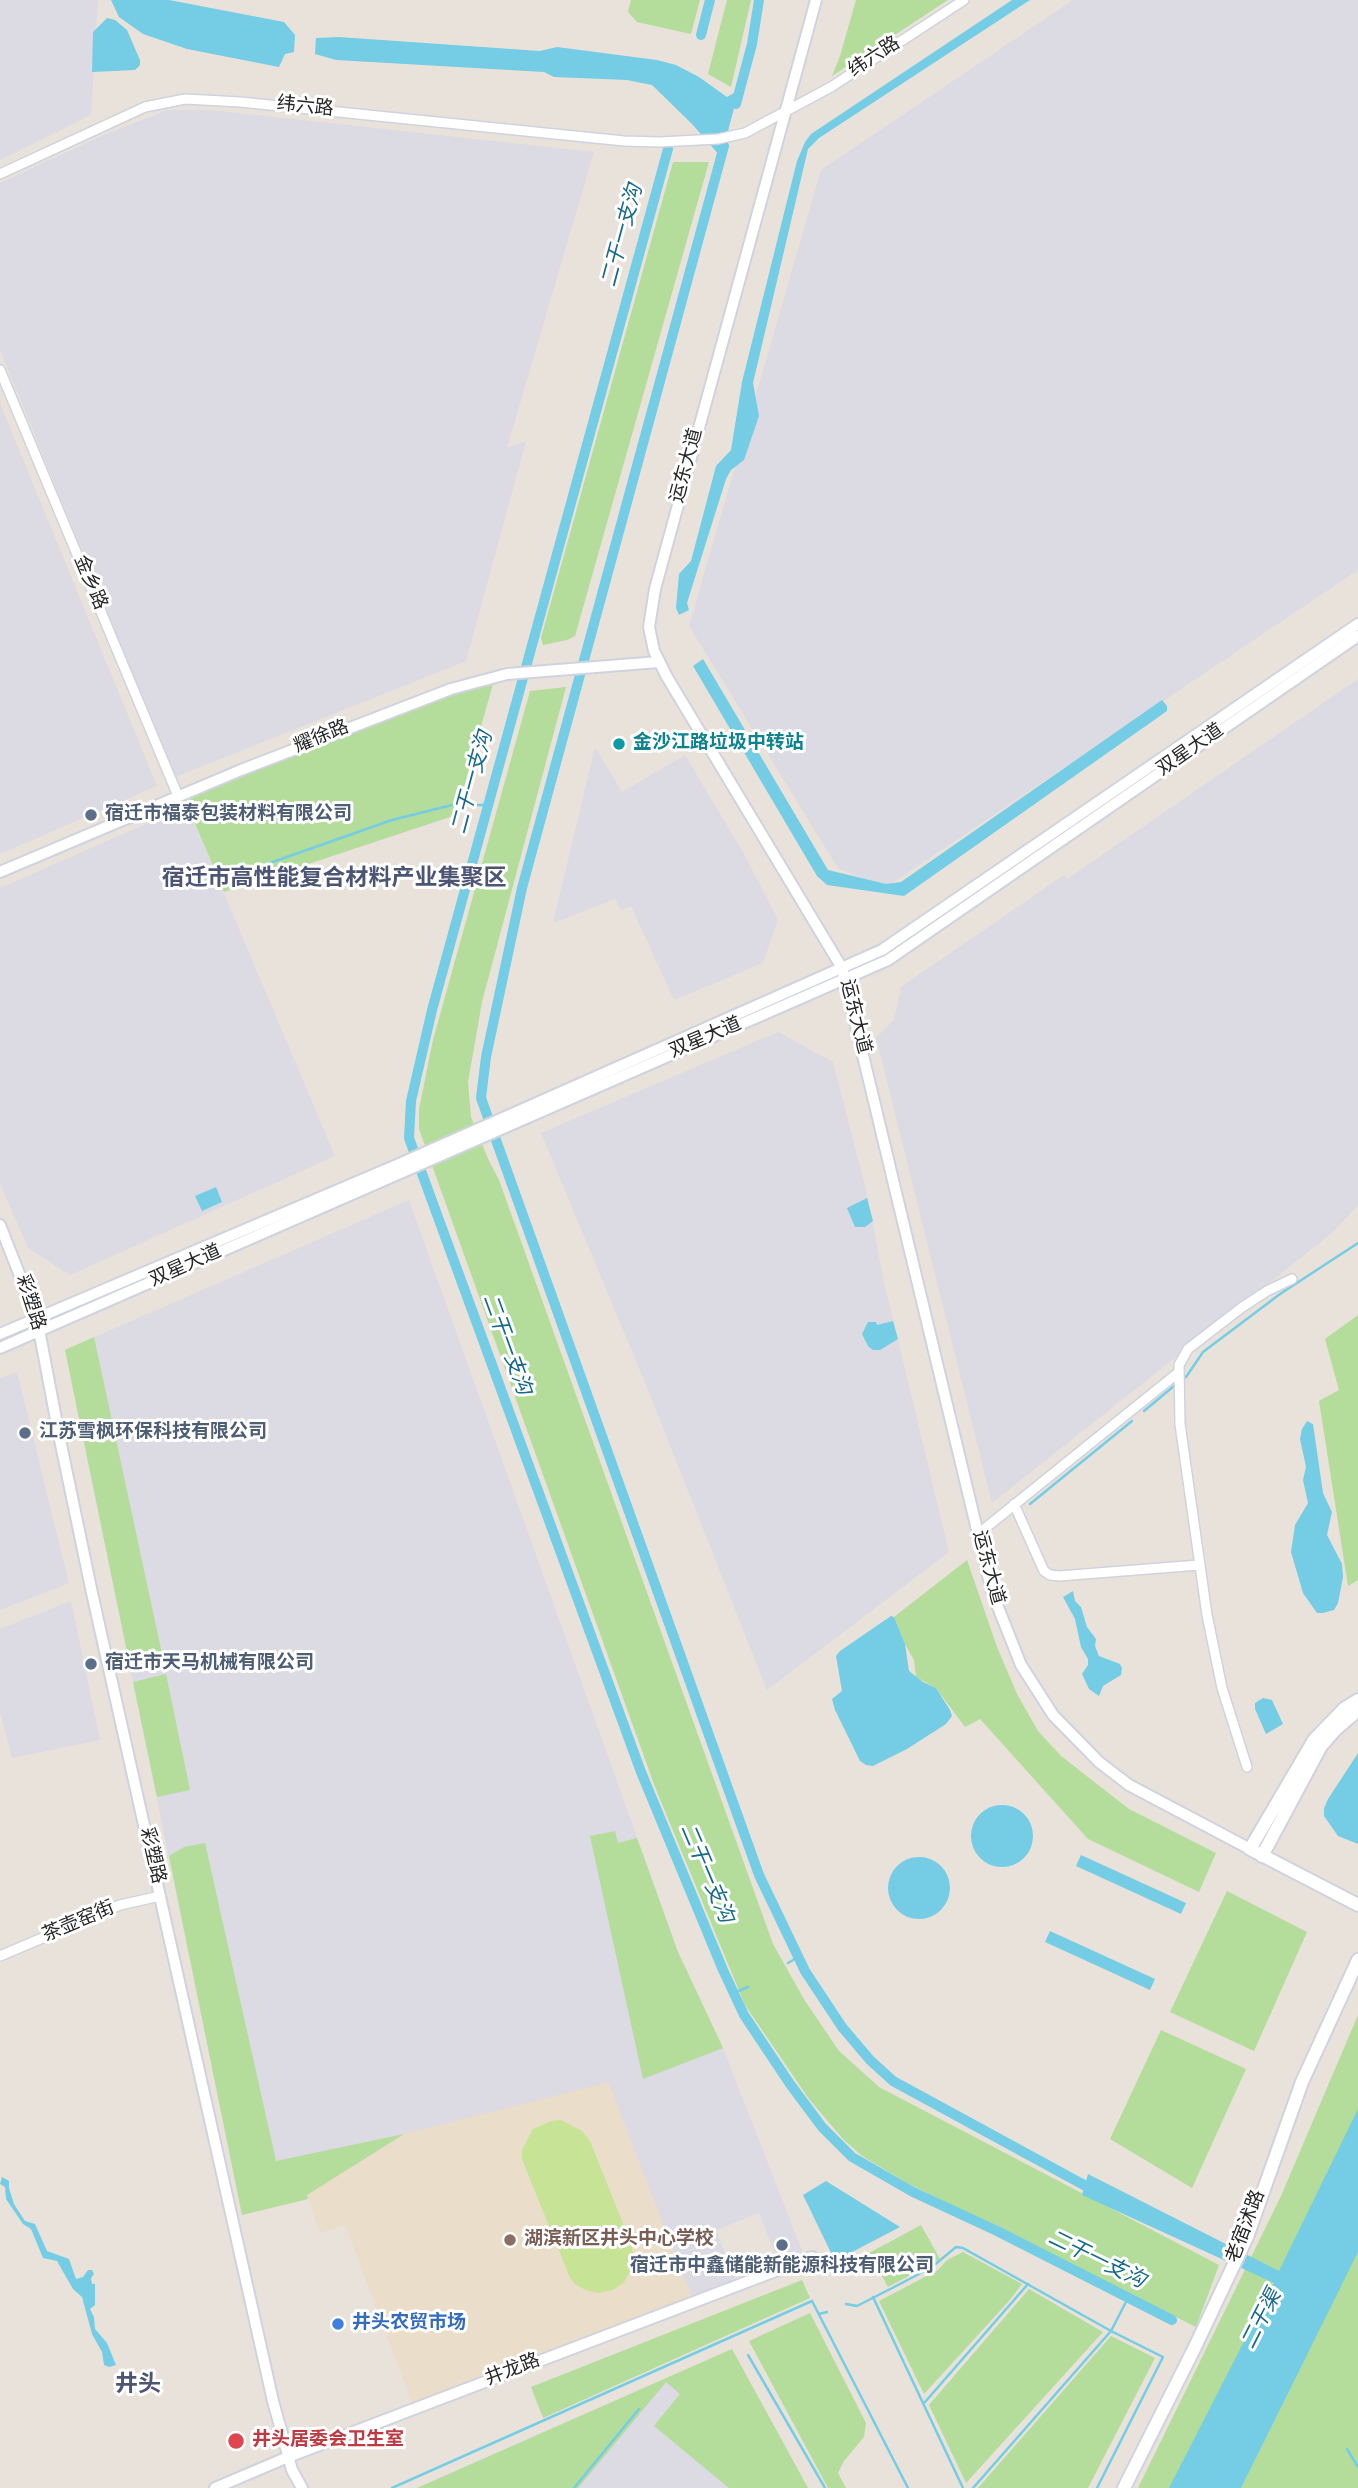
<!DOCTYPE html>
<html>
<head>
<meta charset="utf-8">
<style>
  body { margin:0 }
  canvas { display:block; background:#e9e2da }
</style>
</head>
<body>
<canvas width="1358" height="2488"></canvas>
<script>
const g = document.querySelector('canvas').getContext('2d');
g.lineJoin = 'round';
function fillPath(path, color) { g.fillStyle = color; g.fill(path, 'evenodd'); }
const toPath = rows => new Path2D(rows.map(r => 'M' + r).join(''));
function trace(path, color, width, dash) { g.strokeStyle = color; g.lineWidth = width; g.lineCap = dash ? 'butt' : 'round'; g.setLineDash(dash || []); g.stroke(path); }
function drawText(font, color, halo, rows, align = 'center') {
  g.font = font + ' Overpass,"Noto Sans SC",sans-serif'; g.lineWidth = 6; g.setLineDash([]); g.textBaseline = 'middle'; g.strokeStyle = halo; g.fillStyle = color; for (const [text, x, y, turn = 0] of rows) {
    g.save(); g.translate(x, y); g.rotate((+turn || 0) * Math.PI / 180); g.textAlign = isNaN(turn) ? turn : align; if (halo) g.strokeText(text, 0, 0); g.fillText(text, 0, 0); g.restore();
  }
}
const industrial = toPath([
  [0,0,98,0,91,115,0,160],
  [1073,0,1358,0,1358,570,885,888,838,868,689,626,821,170],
  [168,110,211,110,594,152,507,448,526,441,466,661,175,777,0,350,0,183,106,134],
  [0,403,157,786,0,854],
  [1358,679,1358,1205,1332,1233,992,1503,876,1038,894,1020,901,987,1064,875,1067,879],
  [595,747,622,792,685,755,744,854,778,920,763,963,674,1000,631,906,621,910,615,899,553,923],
  [187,806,335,1156,70,1275,28,1248,0,1184,0,888],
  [778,1032,833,1062,867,1194,884,1282,949,1552,767,1690,646,1385,541,1133],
  [409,1200,678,1952,723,2048,803,2253,779,2263,759,2213,716,2230,735,2279,691,2296,608,2082,307,2196,308,2199,242,2215,65,1350],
  [17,1372,69,1583,0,1610,0,1379],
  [71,1601,100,1740,12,1758,0,1712,0,1629],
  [732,2349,808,2488,417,2488]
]);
const education = toPath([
  [608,2082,691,2296,412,2403,345,2225,320,2233,307,2195,404,2134]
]);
const green = toPath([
  [631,0,700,0,691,34,637,22,628,12],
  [727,0,751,0,731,87,708,74],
  [856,0,948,0,832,76,840,56],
  [673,162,709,162,575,636,567,640,543,645,541,638],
  [493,684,456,815,224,892,185,800,284,758,444,696],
  [566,687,482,1002,468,1082,471,1117,489,1161,499,1180,773,1944,805,2001,839,2051,879,2087,1219,2265,1196,2327,909,2184,862,2156,843,2139,809,2099,745,2005,655,1787,419,1129,419,1109,433,1040,530,691],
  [1358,1315,1358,1580,1348,1586,1319,1401,1339,1390,1325,1339],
  [94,1337,162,1654,129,1661,65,1350],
  [967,1560,997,1647,1017,1694,1038,1731,1061,1756,1129,1809,1216,1853,1199,1892,1088,1839,980,1719,965,1727,936,1688,916,1677,914,1660,905,1644,894,1617],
  [166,1674,190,1790,157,1797,133,1682],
  [615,1831,618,1843,637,1838,678,1952,723,2048,643,2079,590,1836],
  [205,1843,276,2161,404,2134,307,2195,308,2199,242,2215,169,1856,184,1847],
  [1227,1891,1307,1932,1254,2051,1170,2012],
  [1358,2015,1358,2488,1138,2488,1281,2196],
  [1161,2030,1246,2069,1192,2188,1110,2139],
  [921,2225,940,2259,888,2287,869,2253],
  [963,2252,1022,2284,1009,2301,924,2394,879,2301,938,2270,947,2260],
  [802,2280,810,2298,543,2418,531,2387],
  [1029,2289,1103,2332,966,2483,929,2405],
  [810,2313,866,2423,864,2437,844,2461,838,2473,846,2488,828,2488,749,2341],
  [1111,2336,1155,2358,1088,2488,978,2488],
  [732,2349,808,2488,729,2488,654,2426,680,2394,666,2382,578,2488,417,2488]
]);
const pitch = toPath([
  [561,2120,582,2131,590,2141,631,2244,634,2257,632,2268,624,2282,613,2290,598,2293,586,2290,576,2285,570,2278,522,2159,522,2150,533,2129,551,2121]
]);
const water = toPath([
  [111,0,169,0,284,22,295,35,294,52,285,54,279,67,187,49,143,34,119,17],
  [1012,0,1030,0,819,138,808,149,753,383,759,416,744,460,731,470,726,479,687,603,689,610,679,615,676,608,679,574,691,561,716,466,731,450,742,382,797,161,805,142,811,134],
  [107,18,115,20,127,30,140,60,140,65,135,70,92,72,93,32],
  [339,37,540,51,557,47,657,60,676,65,699,77,727,97,739,90,721,157,692,124,652,85,627,80,554,77,544,72,336,60,315,54,316,38],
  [703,659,828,870,886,884,901,882,1162,700,1167,706,1167,711,904,896,827,885,817,876,693,666],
  [216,1187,222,1202,202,1211,195,1196],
  [867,1198,873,1221,865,1227,855,1227,847,1208],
  [893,1321,898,1339,880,1350,873,1350,868,1346,862,1334,868,1322,876,1322,877,1325],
  [1307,1421,1313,1424,1323,1493,1332,1512,1327,1535,1342,1564,1343,1577,1338,1603,1334,1610,1323,1613,1317,1613,1303,1593,1291,1552,1295,1525,1308,1503,1303,1480,1306,1467,1300,1439,1302,1429],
  [1073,1591,1075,1601,1081,1607,1087,1627,1096,1639,1095,1646,1099,1656,1120,1664,1122,1668,1121,1675,1103,1686,1099,1696,1089,1689,1082,1674,1088,1665,1088,1659,1081,1647,1075,1619,1063,1597],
  [891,1616,894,1617,905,1644,909,1671,923,1682,936,1688,950,1710,952,1716,946,1724,907,1749,873,1766,866,1765,860,1761,835,1710,832,1699,842,1691,836,1656,840,1651],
  [1263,1698,1272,1700,1283,1724,1266,1734,1255,1709,1255,1703],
  [1358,1753,1358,1844,1338,1836,1324,1816,1324,1808,1328,1799],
  '971 1836a31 31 0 1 1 62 0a31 31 0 1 1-62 0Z',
  [1081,1855,1186,1903,1181,1914,1076,1866],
  '888 1888a31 31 0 1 1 62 0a31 31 0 1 1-62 0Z',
  [1050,1931,1155,1979,1150,1990,1045,1942],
  [1358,2109,1358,2252,1241,2488,1169,2488,1274,2283,1082,2195,1088,2174,1279,2271],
  [2,2177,9,2181,9,2188,14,2204,25,2221,35,2224,47,2251,69,2259,76,2279,83,2277,88,2270,92,2270,94,2274,91,2278,92,2284,95,2284,95,2305,90,2309,94,2317,95,2329,107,2343,116,2365,109,2367,104,2365,102,2352,92,2334,82,2297,73,2289,57,2261,43,2258,31,2229,23,2224,6,2199,5,2187,0,2184],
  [826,2181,900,2227,835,2261,803,2195]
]);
const stream = toPath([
  [230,877,392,820,452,805,488,805],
  [1186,1377,1203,1352,1280,1294,1358,1243],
  [1144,1411,1174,1386],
  [1030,1504,1132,1421],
  [788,1963,798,1957],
  [734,1993,748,1987],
  [873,2297,963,2488],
  [846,2304,857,2306,900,2284,932,2267,956,2247,963,2248,1111,2331,1128,2298],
  [819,2314,827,2312],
  [748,2355,825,2488],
  [925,2402,1028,2284],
  [1347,2449,1358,2467],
  [392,2488,812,2301,908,2488],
  [574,2488,639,2409],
  [973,2488,1111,2331,1163,2357,1097,2488]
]);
const canal = toPath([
  [701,35,710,0],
  [736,104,752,44,759,0],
  [724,146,522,888,486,1057,481,1098,759,1875,805,1971,842,2027,870,2060,893,2081,1095,2191],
  [668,149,432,1010,411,1101,409,1138,641,1772,723,1970,744,2015,790,2084,822,2127,852,2157,913,2192,997,2231,1172,2320]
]);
const minor = toPath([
  [0,174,145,107,185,99,240,102,624,141,660,142,718,139,745,133,831,87,964,0],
  [0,370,178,796],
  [1014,1504,1044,1571,1050,1575,1059,1576,1199,1565],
  [978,1534,1179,1372],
  [1247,1767,1222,1688,1207,1615,1180,1424,1179,1365,1188,1349,1241,1308,1267,1291,1292,1279],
  [0,1956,120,1905,160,1896]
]);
const tertiary = toPath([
  [816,0,655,589,649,627,654,651,667,677,842,968,992,1592,1021,1665,1053,1715,1099,1762,1129,1785,1250,1849],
  [0,872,241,770,451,689,507,674,659,662],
  [0,1225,37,1319,59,1435,92,1593,273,2401,292,2470,302,2488],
  [0,1334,399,1164,882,950,1358,624],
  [0,1348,888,960,1358,636],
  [215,2488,288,2457,812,2257]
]);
const secondary = toPath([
  [1358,1700,1345,1708,1314,1740,1250,1849,1358,1905],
  [1262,1856,1321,1746,1335,1730,1358,1710],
  [1124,2488,1194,2349,1247,2237,1302,2082,1358,1960]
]);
const markers = [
  [619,744,7,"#0f9aa8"],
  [91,815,7,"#5c6f8a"],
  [25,1433,7,"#5c6f8a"],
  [91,1664,7,"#5c6f8a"],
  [510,2240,7,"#8d6e63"],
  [782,2245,7,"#5c6f8a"],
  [338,2324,7,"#3f7fe0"],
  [236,2441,9,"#e0444e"]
];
const streetNames = [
  ["纬六路",875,58,-33],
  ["纬六路",305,108,6],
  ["运东大道",688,466,-75],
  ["金乡路",89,583,67],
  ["耀徐路",322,738,-22],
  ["双星大道",1191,751,-35],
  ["运东大道",854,1017,76],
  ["双星大道",706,1039,-23],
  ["双星大道",186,1267,-24],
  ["彩塑路",29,1303,72],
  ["运东大道",987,1568,75],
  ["彩塑路",151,1856,77],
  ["茶壶窑街",79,1923,-23],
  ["老宿沭路",1247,2227,-69],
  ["井龙路",513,2371,-21]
];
const cultureNames = [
  ["金沙江路垃圾中转站",633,744]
];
const serviceNames = [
  ["宿迁市福泰包装材料有限公司",105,815],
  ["江苏雪枫环保科技有限公司",39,1433],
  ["宿迁市天马机械有限公司",105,1664],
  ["宿迁市中鑫储能新能源科技有限公司",782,2267,"center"]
];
const educationNames = [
  ["湖滨新区井头中心学校",524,2240]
];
const shopNames = [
  ["井头农贸市场",352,2324]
];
const healthNames = [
  ["井头居委会卫生室",252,2441]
];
const waterNames = [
  ["二干一支沟",624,236,-75],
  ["二干一支沟",474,783,-75],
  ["二干一支沟",505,1345,70],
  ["二干一支沟",705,1874,67],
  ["二干一支沟",1096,2261,26],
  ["二干渠",1263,2320,-63]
];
const quarterNames = [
  ["宿迁市高性能复合材料产业集聚区",334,880],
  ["井头",138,2386]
];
fillPath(industrial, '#dcdae2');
fillPath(education, '#eadeca');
fillPath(green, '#b4dc9a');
fillPath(pitch, '#c7e396');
fillPath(water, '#74cde4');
trace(stream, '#74cde4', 2.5);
trace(canal, '#74cde4', 10);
trace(minor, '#cfd3df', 12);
trace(tertiary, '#cfd3df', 14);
trace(secondary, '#cfd3df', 16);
trace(minor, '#fff', 9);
trace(tertiary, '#fff', 10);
trace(secondary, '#fff', 12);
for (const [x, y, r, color] of markers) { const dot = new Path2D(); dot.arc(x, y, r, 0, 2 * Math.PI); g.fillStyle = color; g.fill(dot); trace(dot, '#fff', 2.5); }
drawText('19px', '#272727', '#fff', streetNames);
drawText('bold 19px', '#0d838f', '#fff', cultureNames, 'left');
drawText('bold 19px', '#4e5e75', '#fff', serviceNames, 'left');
drawText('bold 19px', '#785e54', '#fff', educationNames, 'left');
drawText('bold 19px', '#366cbe', '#fff', shopNames, 'left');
drawText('bold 19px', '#be3a42', '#fff', healthNames, 'left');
drawText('italic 21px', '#176a8c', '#fff', waterNames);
drawText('bold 23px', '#4c5574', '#fff', quarterNames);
</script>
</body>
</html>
